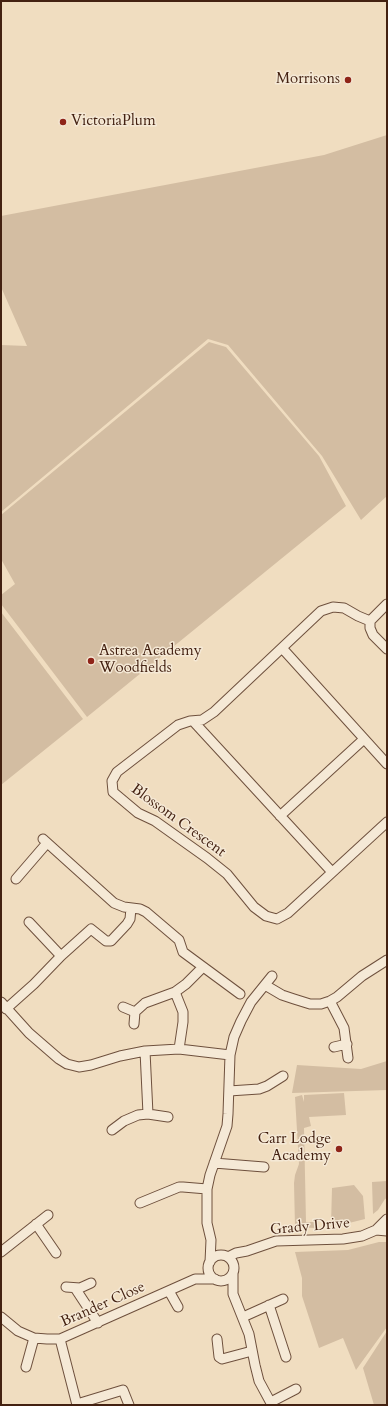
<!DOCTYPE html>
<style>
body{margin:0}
#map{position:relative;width:388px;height:1406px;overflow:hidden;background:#f0ddc0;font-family:Cardo,serif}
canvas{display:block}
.frame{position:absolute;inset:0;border:2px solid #432111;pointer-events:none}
</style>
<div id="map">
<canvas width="388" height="1406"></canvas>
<div class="frame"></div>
</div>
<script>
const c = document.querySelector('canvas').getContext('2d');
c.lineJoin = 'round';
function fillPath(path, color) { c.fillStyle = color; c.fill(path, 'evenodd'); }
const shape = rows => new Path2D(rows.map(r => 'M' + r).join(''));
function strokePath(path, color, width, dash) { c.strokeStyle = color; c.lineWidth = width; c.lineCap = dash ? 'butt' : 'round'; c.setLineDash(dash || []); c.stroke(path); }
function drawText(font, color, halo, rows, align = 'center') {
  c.font = font + ' Cardo,serif'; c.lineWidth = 3; c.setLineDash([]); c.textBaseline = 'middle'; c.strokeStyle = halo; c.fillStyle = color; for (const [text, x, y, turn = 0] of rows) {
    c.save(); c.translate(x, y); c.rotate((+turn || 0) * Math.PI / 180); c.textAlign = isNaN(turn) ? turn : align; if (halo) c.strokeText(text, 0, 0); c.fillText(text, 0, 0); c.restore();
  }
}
fillPath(shape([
 [387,135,387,496,361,520,322,456,228,345,208,339,1,512,1,345,27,346,1,287,1,216,324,155],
 [209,342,226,347,319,456,346,506,87,717,1,604,1,595,15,584,1,559,1,515],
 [1,612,83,719,1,785],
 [387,1061,387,1090,292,1093,297,1065,361,1069],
 [344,1093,346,1115,309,1117,311,1126,304,1128,306,1222,316,1222,315,1228,295,1227,294,1183,295,1175,299,1164,295,1097,302,1095,304,1102,304,1095],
 [387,1181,387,1198,385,1199,378,1210,373,1214,372,1182],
 [354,1185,363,1196,365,1219,341,1225,331,1225,332,1188],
 [379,1242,387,1242,387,1327,356,1370,343,1338,319,1348,302,1296,302,1278,295,1252,348,1250],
 [387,1331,387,1405,374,1405,363,1368]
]), '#d3bda2');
const minor = shape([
 [387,604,370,621,370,628,373,635,387,649],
 [370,621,358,616,344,608,333,607,321,611,214,712,202,720,190,721,178,725,117,772,112,781,113,792,138,813,155,821,207,858,227,874,254,907,266,916,277,919,288,913,387,822],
 [282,648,387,764],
 [193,721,332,872],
 [280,816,364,739],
 [43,839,114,903,124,907,140,909,146,912,179,940,183,952,240,994],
 [16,879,47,843],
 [29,922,61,956],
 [265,985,282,995,294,999,310,1004,321,1004,330,1001,337,997,362,976,387,960],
 [175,992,183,1012,183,1022,179,1049],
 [330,1001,344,1028,348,1058],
 [1,1002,29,1033,59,1059,67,1064,79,1067,91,1065,120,1056,145,1051,179,1049,230,1055],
 [123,1007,135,1012,134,1024],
 [6,1009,34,984,61,956,91,929,106,941,111,941,127,924,130,919,131,908],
 [135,1012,145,1003,175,992,186,984,203,967],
 [334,1047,347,1044],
 [145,1051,148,1114],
 [229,1091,259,1089,267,1086,283,1076],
 [112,1130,124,1121,138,1115,148,1114,168,1117],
 [214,1163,264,1167],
 [140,1203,179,1187,183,1187,207,1189],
 [387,1219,376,1230,387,1231],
 [36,1224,56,1253],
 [1,1252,48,1215],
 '208 1268a13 13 0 1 1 26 0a13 13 0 1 1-26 0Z',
 [228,1257,236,1253,247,1251,276,1241,343,1239,362,1236,376,1230],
 [210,1262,211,1240,207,1223,207,1189,210,1175,227,1126,228,1114,230,1055,234,1037,241,1021,251,1002,272,976],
 [233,1273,233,1294,249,1334,255,1365,259,1381,272,1405],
 [66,1287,80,1288,91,1283],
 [75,1288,98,1323],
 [169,1291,178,1307],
 [269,1305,286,1357],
 [1,1317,18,1331,34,1338,47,1339,60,1339,195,1279,215,1279],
 [243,1317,283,1299],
 [60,1339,77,1405],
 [217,1339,219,1357,222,1359,252,1351],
 [26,1367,34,1338],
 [271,1402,296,1389],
 [77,1404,123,1390,129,1405]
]);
strokePath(minor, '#6e503d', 11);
strokePath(minor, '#f5e9d6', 9);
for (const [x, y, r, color] of [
 [348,80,4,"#8f2418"],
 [63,122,4,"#8f2418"],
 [91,661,4,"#8f2418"],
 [339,1149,4,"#8f2418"]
]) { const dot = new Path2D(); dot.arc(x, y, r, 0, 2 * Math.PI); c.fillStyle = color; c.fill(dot); strokePath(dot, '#f5e9d6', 1.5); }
drawText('15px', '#432111', '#f5e9d6', [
 ["Morrisons",340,80],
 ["VictoriaPlum",71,122,"left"],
 ["Astrea Academy",99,652,"left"],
 ["Woodfields",99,669,"left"],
 ["Carr Lodge",331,1140],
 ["Academy",331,1157]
], 'right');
drawText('15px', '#432111', '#f5e9d6', [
 ["Blossom Crescent",178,821,36],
 ["Grady Drive",310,1227,-5],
 ["Brander Close",103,1305,-24]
]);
</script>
